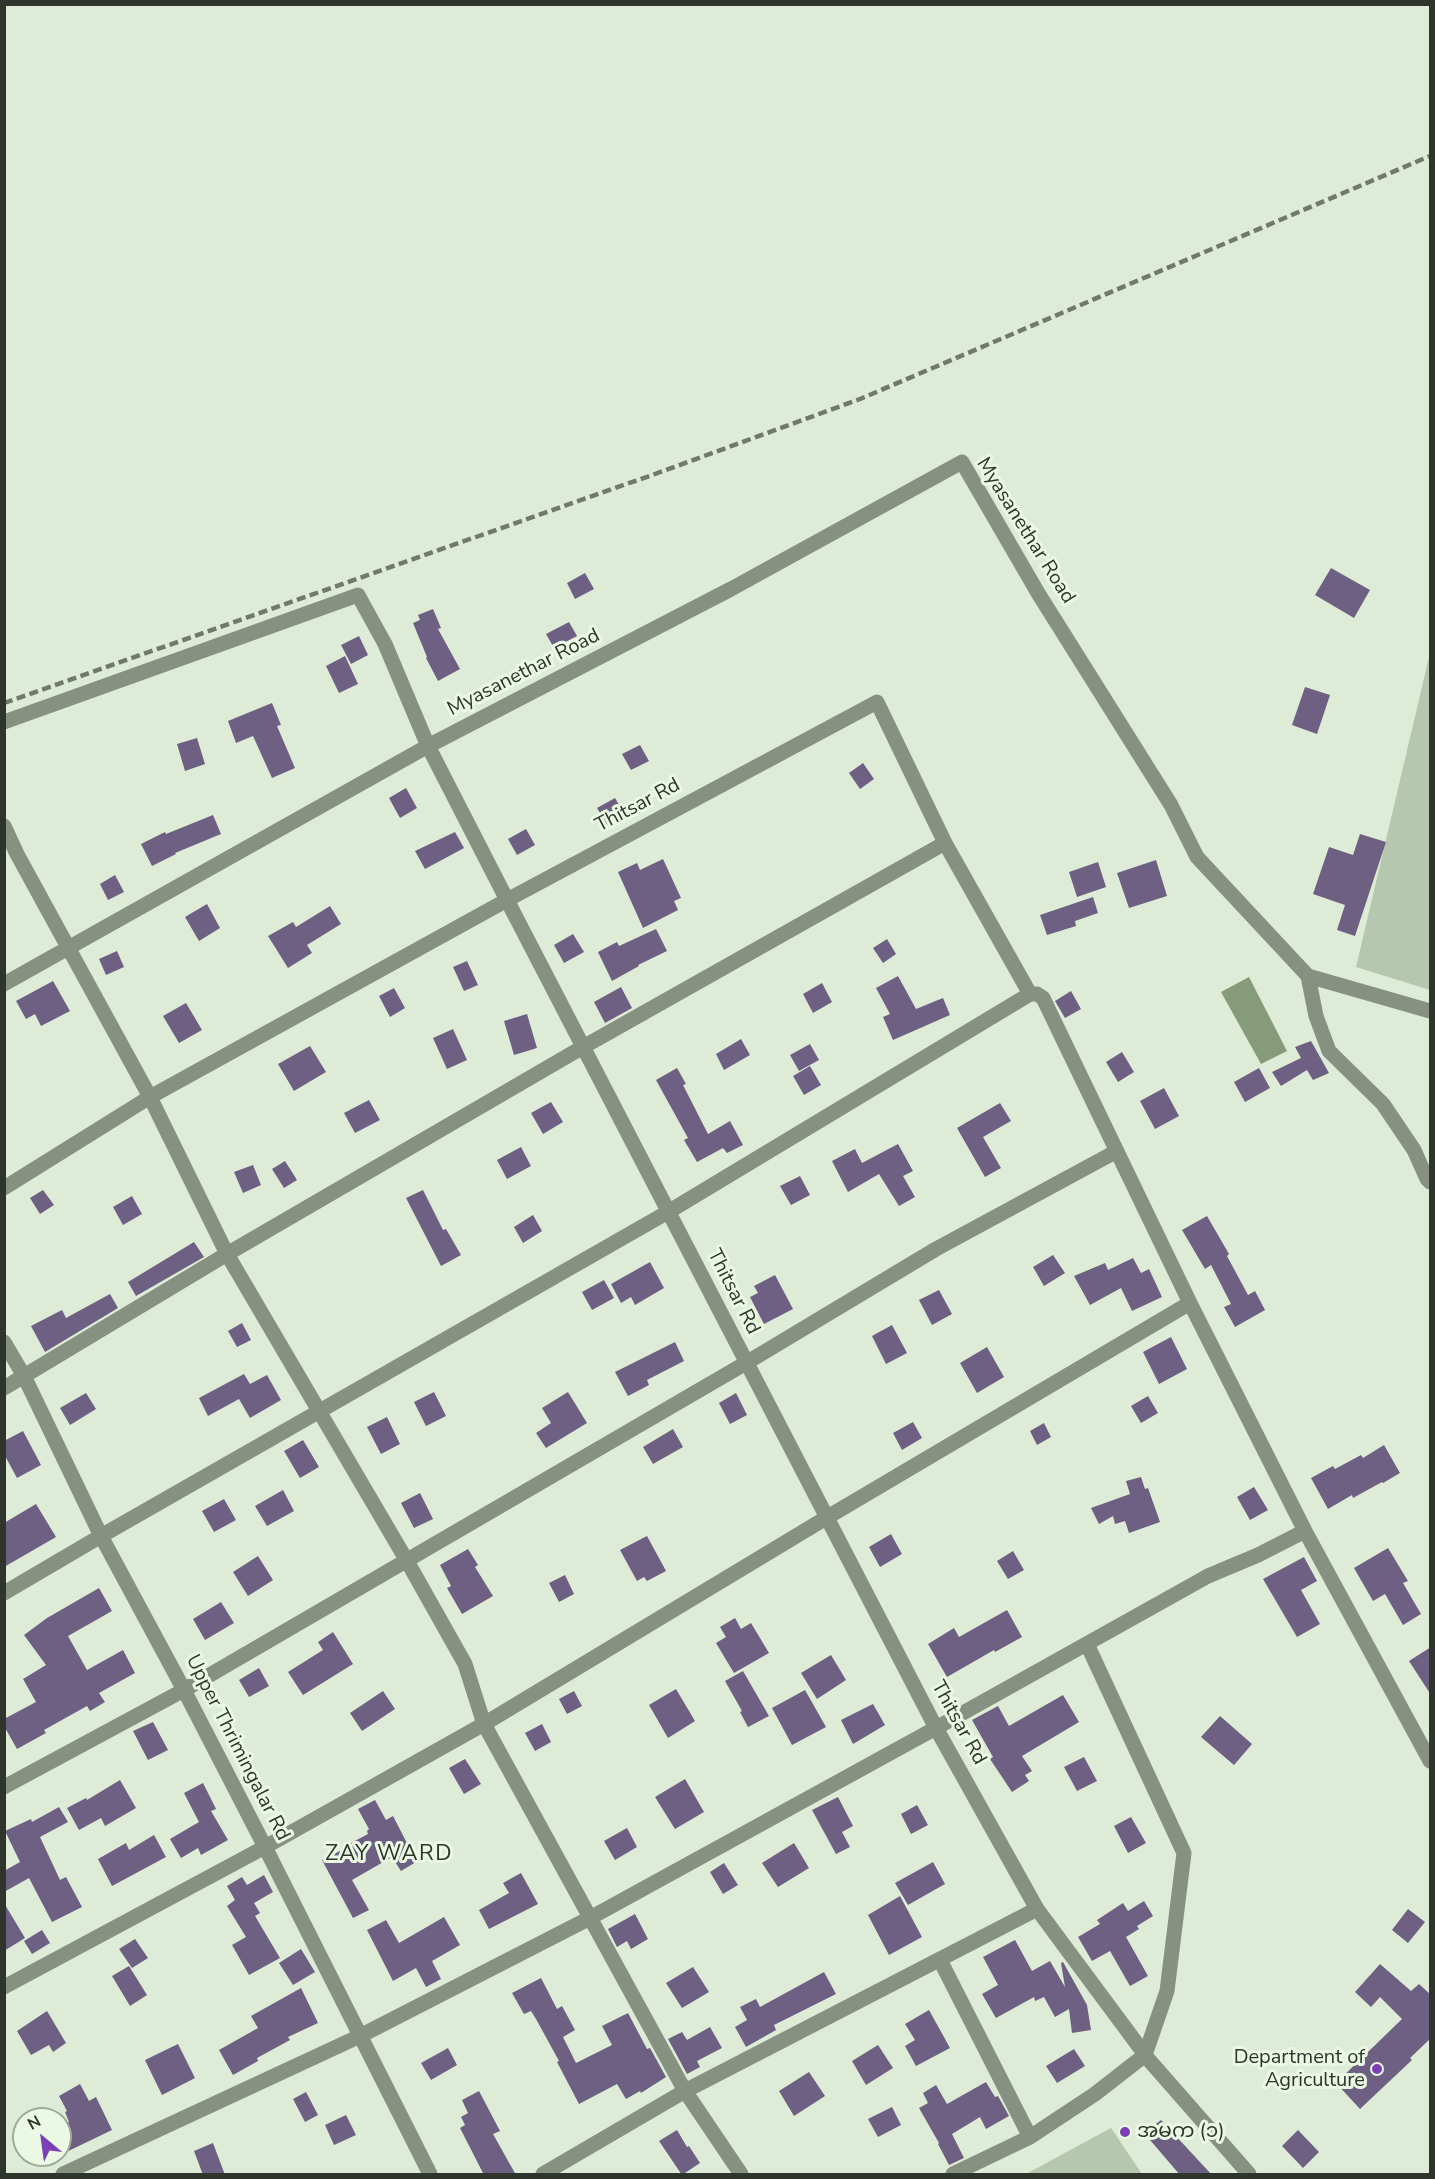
<!DOCTYPE html>
<meta charset="utf-8">
<style>
body{margin:0}
#map{position:relative;width:1435px;height:2179px;overflow:hidden;background:#deebd6;font-family:"Nunito Sans",sans-serif}
canvas{display:block}
.frame{position:absolute;inset:0;border:6px solid #2f342c;pointer-events:none}
.north{position:absolute;left:12px;top:2107px;width:60px;height:60px;box-sizing:border-box;background:#ebf9e4;border:2px solid #a0aa9a;border-radius:50%;rotate:331deg;font-size:16px;font-weight:700;line-height:24px;text-align:center;color:#2f342c}
.north::after{content:'';display:block;margin:auto;width:21px;height:27px;background:#7b40b6;clip-path:polygon(50% 0,100% 100%,50% 72%,0 100%)}
</style>
<div id="map">
<canvas width="1435" height="2179"></canvas>
<div class="frame"></div>
<div class="north">N</div>
</div>
<script>
const c = document.querySelector('canvas').getContext('2d');
c.lineJoin = 'round';
function fillPath(path, color) { c.fillStyle = color; c.fill(path, 'evenodd'); }
const shape = rows => new Path2D(rows.map(r => 'M' + r).join(''));
function strokePath(path, color, width, dash) { c.strokeStyle = color; c.lineWidth = width; c.lineCap = dash ? 'butt' : 'round'; c.setLineDash(dash || []); c.stroke(path); }
function drawText(font, color, halo, rows, align = 'center') {
  c.font = font + ' "Nunito Sans","Noto Sans Myanmar",sans-serif'; c.lineWidth = 6; c.setLineDash([]); c.textBaseline = 'middle'; c.strokeStyle = halo; c.fillStyle = color; for (const [text, x, y, turn = 0] of rows) {
    c.save(); c.translate(x, y); c.rotate((+turn || 0) * Math.PI / 180); c.textAlign = isNaN(turn) ? turn : align; if (halo) c.strokeText(text, 0, 0); c.fillText(text, 0, 0); c.restore();
  }
}
fillPath(shape([
 [1430,653,1430,990,1356,967],
 [1111,2128,1142,2174,1026,2174]
]), '#b5c7ac');
fillPath(shape([
 [1249,977,1287,1051,1261,1064,1221,992]
]), '#859b79');
fillPath(shape([
 [1331,568,1370,590,1354,618,1315,595],
 [585,573,594,589,575,599,567,583],
 [433,609,441,628,438,629,460,669,438,681,426,658,427,657,413,623,420,620,418,615],
 [569,622,577,636,554,648,546,634],
 [359,636,368,655,351,664,341,645],
 [345,656,358,684,339,693,326,666],
 [1305,687,1330,695,1317,734,1292,725],
 [272,703,281,725,277,726,295,768,272,778,253,736,236,743,228,721],
 [197,738,205,764,185,771,177,744],
 [640,745,649,761,631,770,622,754],
 [863,763,874,779,860,789,849,773],
 [406,788,417,808,400,818,389,798],
 [615,798,625,815,607,825,597,808],
 [213,815,221,834,175,853,176,854,152,866,141,844,165,832,166,834],
 [526,829,535,845,517,855,508,839],
 [455,832,464,848,425,869,415,851],
 [1360,834,1386,842,1355,936,1337,930,1345,905,1313,894,1329,847,1353,855],
 [663,859,681,898,674,901,678,910,643,928,618,872,637,863,640,870],
 [1156,860,1167,896,1129,908,1117,873],
 [1098,862,1106,887,1077,897,1069,872],
 [115,875,124,892,108,900,100,884],
 [1093,897,1098,913,1075,921,1076,926,1047,935,1040,915],
 [207,904,220,928,199,941,185,917],
 [330,906,341,924,307,945,312,953,288,968,268,936,293,922,296,927],
 [656,929,667,951,638,965,639,966,612,981,598,952,617,942,619,946],
 [573,934,584,952,564,963,554,945],
 [887,939,896,954,883,963,873,948],
 [117,951,124,967,106,975,99,959],
 [467,961,478,985,464,991,453,967],
 [898,976,916,1009,943,998,950,1015,893,1040,883,1017,890,1014,876,988],
 [53,981,70,1011,41,1026,35,1014,26,1019,16,1001],
 [822,983,832,1002,813,1013,803,994],
 [621,987,632,1008,605,1023,594,1002],
 [394,988,405,1008,390,1017,379,996],
 [1071,991,1081,1009,1065,1018,1055,1001],
 [186,1003,202,1030,179,1043,163,1016],
 [527,1014,537,1048,514,1055,504,1021],
 [453,1029,467,1060,447,1069,433,1038],
 [741,1039,750,1055,724,1070,716,1054],
 [1311,1041,1329,1073,1313,1080,1307,1070,1281,1086,1272,1072,1301,1058,1295,1047],
 [810,1044,819,1060,799,1071,790,1055],
 [310,1046,326,1072,294,1091,278,1064],
 [1122,1052,1134,1072,1118,1082,1106,1062],
 [810,1066,821,1085,804,1095,793,1076],
 [677,1068,686,1084,683,1085,708,1134,730,1121,743,1145,727,1153,723,1148,697,1162,684,1140,688,1138,656,1080],
 [1259,1068,1270,1088,1245,1102,1234,1082],
 [1164,1088,1179,1116,1155,1129,1140,1101],
 [369,1100,380,1120,355,1133,344,1113],
 [551,1102,563,1122,543,1134,531,1113],
 [1000,1103,1011,1121,983,1137,1001,1168,985,1177,957,1128],
 [898,1144,913,1171,903,1176,915,1197,899,1206,879,1174,848,1192,832,1161,855,1149,862,1163],
 [521,1147,531,1166,507,1179,497,1160],
 [285,1161,297,1180,284,1188,272,1169],
 [253,1165,261,1185,243,1193,234,1172],
 [800,1176,810,1195,791,1205,780,1186],
 [43,1190,54,1205,40,1214,30,1198],
 [423,1190,443,1230,446,1229,461,1255,441,1266,406,1198],
 [132,1196,142,1214,123,1225,113,1207],
 [533,1215,542,1231,523,1243,514,1227],
 [1207,1216,1229,1254,1227,1256,1248,1295,1255,1291,1265,1310,1235,1327,1224,1307,1231,1304,1211,1265,1205,1269,1182,1230],
 [194,1242,204,1257,136,1296,128,1282],
 [1053,1255,1065,1273,1044,1286,1033,1267],
 [1133,1258,1141,1273,1149,1269,1162,1297,1132,1311,1121,1288,1090,1305,1074,1276,1105,1263,1108,1270],
 [650,1262,664,1288,635,1305,631,1297,621,1303,611,1284],
 [775,1275,793,1309,764,1324,750,1297,758,1293,754,1286],
 [604,1280,614,1298,592,1310,582,1292],
 [939,1290,952,1314,932,1325,919,1300],
 [110,1294,118,1308,45,1352,31,1326,62,1310,66,1318],
 [242,1323,251,1340,237,1347,228,1331],
 [892,1325,907,1353,886,1364,872,1336],
 [1171,1337,1187,1369,1159,1384,1143,1352],
 [675,1342,684,1361,647,1380,649,1385,628,1396,615,1372],
 [987,1347,1004,1377,977,1393,960,1363],
 [244,1374,250,1384,267,1375,281,1400,250,1418,239,1399,208,1416,199,1398],
 [434,1392,446,1416,426,1426,414,1402],
 [568,1392,587,1423,546,1448,536,1433,551,1423,542,1408],
 [86,1393,96,1409,70,1425,60,1408],
 [736,1393,747,1415,730,1424,719,1403],
 [1148,1396,1158,1413,1141,1423,1131,1406],
 [387,1417,400,1444,381,1454,367,1427],
 [913,1422,922,1438,902,1450,893,1433],
 [1044,1423,1051,1437,1037,1445,1030,1431],
 [673,1429,683,1447,653,1464,643,1447],
 [23,1431,41,1465,17,1478,4,1454,4,1441],
 [303,1440,319,1467,300,1478,284,1451],
 [1384,1445,1400,1473,1383,1483,1382,1482,1353,1498,1352,1495,1328,1509,1311,1478,1333,1466,1335,1469,1361,1455,1363,1458],
 [1141,1477,1145,1489,1148,1488,1160,1522,1129,1533,1125,1521,1115,1524,1113,1516,1099,1524,1091,1508,1130,1494,1126,1481],
 [1254,1487,1268,1510,1250,1520,1237,1497],
 [283,1490,294,1511,267,1526,255,1506],
 [420,1493,433,1519,414,1528,401,1503],
 [224,1499,236,1520,214,1532,202,1511],
 [36,1504,56,1537,4,1567,4,1523],
 [891,1534,902,1554,880,1567,869,1547],
 [647,1536,666,1571,647,1581,644,1577,637,1581,620,1550],
 [1388,1548,1408,1581,1403,1583,1421,1614,1403,1625,1385,1594,1373,1601,1354,1568],
 [468,1549,478,1565,475,1567,493,1596,462,1614,447,1588,451,1586,440,1565],
 [1013,1551,1024,1570,1008,1579,997,1561],
 [258,1556,273,1580,248,1596,233,1572],
 [1304,1557,1317,1581,1301,1590,1320,1624,1297,1637,1263,1579],
 [565,1575,574,1594,559,1602,549,1583],
 [99,1588,112,1611,68,1636,87,1670,123,1650,135,1673,99,1693,105,1702,90,1711,87,1706,44,1730,46,1733,17,1749,4,1726,4,1719,36,1702,23,1679,46,1665,24,1635,47,1618],
 [221,1602,234,1623,205,1640,193,1619],
 [1007,1610,1022,1637,995,1652,994,1650,947,1677,928,1644,954,1628,959,1637],
 [735,1618,741,1629,751,1623,769,1653,734,1673,716,1643,726,1637,720,1627],
 [333,1632,353,1664,303,1695,288,1672,323,1650,318,1642],
 [1431,1647,1431,1695,1409,1661],
 [831,1655,846,1680,817,1699,801,1673],
 [259,1668,269,1686,249,1697,239,1680],
 [743,1671,769,1716,748,1727,740,1712,742,1711,725,1681],
 [676,1689,695,1721,668,1738,649,1705],
 [805,1690,826,1727,792,1745,772,1708],
 [383,1691,395,1709,362,1731,350,1713],
 [574,1691,582,1706,567,1714,559,1699],
 [1063,1695,1079,1722,1022,1756,1032,1771,1025,1775,1029,1781,1012,1792,990,1759,993,1757,972,1720,998,1706,1009,1726],
 [873,1704,885,1725,853,1744,841,1720],
 [1220,1716,1252,1744,1234,1765,1201,1737],
 [153,1722,168,1750,148,1760,133,1731],
 [542,1724,551,1742,535,1751,525,1733],
 [1084,1757,1097,1781,1077,1791,1064,1767],
 [465,1759,481,1784,464,1794,449,1768],
 [685,1779,704,1812,675,1829,655,1797],
 [120,1780,136,1808,105,1826,101,1818,79,1830,67,1808,86,1798,87,1800],
 [203,1783,216,1809,211,1811,228,1840,201,1855,198,1848,181,1858,170,1839,199,1822,184,1793],
 [838,1797,853,1826,842,1832,850,1847,836,1854,812,1810],
 [375,1800,386,1820,393,1816,409,1847,407,1848,416,1862,401,1871,392,1857,352,1880,369,1910,353,1918,322,1860,352,1845,351,1843,368,1834,367,1831,369,1829,358,1809],
 [917,1805,928,1825,911,1834,901,1814],
 [59,1807,68,1822,40,1837,60,1880,66,1877,82,1907,52,1922,29,1878,4,1892,4,1871,20,1862,5,1831,31,1819,32,1822],
 [1131,1817,1146,1843,1128,1853,1114,1826],
 [627,1828,637,1847,615,1860,604,1841],
 [154,1835,166,1857,112,1886,98,1859,126,1843,129,1850],
 [794,1843,809,1868,778,1887,762,1863],
 [933,1862,945,1884,908,1905,895,1883],
 [724,1863,738,1885,723,1894,710,1872],
 [521,1873,538,1904,489,1929,479,1910,509,1893,503,1883],
 [264,1875,273,1892,254,1903,260,1913,255,1916,280,1958,249,1975,232,1945,246,1937,227,1906,235,1900,227,1886,242,1877,247,1885],
 [900,1896,922,1937,889,1955,868,1915],
 [1144,1901,1153,1916,1137,1926,1139,1929,1126,1937,1148,1976,1130,1986,1110,1951,1092,1961,1078,1937,1100,1924,1097,1920,1123,1903,1128,1911],
 [4,1903,25,1938,4,1951],
 [1408,1909,1425,1922,1408,1943,1392,1930],
 [635,1914,648,1939,631,1949,627,1941,617,1947,608,1929],
 [444,1917,460,1945,432,1961,441,1979,426,1987,416,1968,393,1981,367,1930,386,1920,399,1943],
 [42,1930,50,1943,32,1954,24,1941],
 [135,1939,148,1958,132,1968,119,1949],
 [1015,1940,1032,1971,1050,1961,1065,1987,1061,1963,1063,1962,1087,2005,1091,2030,1072,2033,1069,2009,1055,2017,1044,1997,1035,2001,1034,1997,996,2018,982,1994,998,1985,983,1957],
 [301,1949,315,1972,293,1985,279,1963],
 [1380,1964,1411,1991,1419,1984,1431,1995,1431,2038,1410,2058,1412,2060,1360,2109,1336,2083,1402,2019,1380,1997,1371,2007,1355,1992],
 [129,1966,147,1995,130,2006,112,1976],
 [693,1967,709,1992,682,2008,666,1983],
 [824,1972,836,1994,774,2025,776,2030,746,2047,735,2027,747,2020,740,2007,756,1999,760,2007],
 [541,1978,557,2009,562,2006,575,2030,563,2037,576,2063,612,2045,602,2026,628,2013,647,2049,650,2048,666,2077,641,2093,640,2091,626,2099,617,2084,579,2104,557,2062,559,2061,536,2019,531,2011,524,2014,512,1993],
 [301,1988,318,2023,288,2037,290,2040,257,2058,258,2061,233,2075,219,2050,258,2028,251,2016],
 [929,2010,950,2048,916,2066,905,2046,915,2040,905,2024],
 [47,2011,66,2043,53,2052,49,2045,31,2055,17,2031],
 [710,2027,722,2048,697,2061,700,2067,687,2074,668,2039,682,2032,687,2040],
 [178,2044,195,2078,162,2095,145,2060],
 [878,2045,893,2068,866,2085,852,2061],
 [448,2048,457,2065,431,2080,421,2063],
 [1074,2049,1085,2066,1057,2083,1046,2066],
 [809,2072,825,2096,794,2116,779,2091],
 [986,2082,995,2097,998,2096,1009,2116,986,2129,980,2117,952,2134,964,2158,949,2165,938,2144,939,2143,919,2108,928,2103,923,2093,936,2085,947,2104],
 [80,2084,89,2101,96,2097,112,2130,60,2155,60,2126,69,2122,65,2112,67,2111,59,2096],
 [479,2091,500,2131,493,2134,516,2175,484,2175,460,2128,465,2125,461,2117,468,2113,462,2100],
 [306,2092,318,2115,305,2122,293,2099],
 [892,2107,901,2125,878,2137,868,2119],
 [346,2115,356,2135,334,2145,325,2125],
 [1161,2120,1212,2175,1180,2175,1144,2133],
 [677,2130,687,2147,689,2146,700,2163,682,2175,659,2141],
 [1298,2130,1319,2152,1303,2168,1282,2146],
 [213,2143,225,2175,203,2175,194,2151]
]), '#6e6082');
strokePath(shape([
 [4,722,358,595,385,644,428,746,507,900,150,1097,4,1188],
 [4,826,17,854,150,1097,227,1254,407,1561,465,1664,484,1724,685,2091,741,2174],
 [945,843,877,702,507,900,936,1728,1037,1909,1149,2060,1249,2174],
 [1308,976,1316,1016,1329,1051,1383,1104,1414,1150,1427,1179,1430,1182],
 [4,984,428,746,731,589,962,462,1038,593,1171,805,1197,857,1308,976,1430,1011],
 [4,1342,24,1376,101,1536,184,1690,265,1847,430,2174],
 [4,1388,227,1254,583,1047,945,843,1030,994],
 [4,1593,101,1536,668,1212,1030,994,1037,994,1043,998,1190,1303,1305,1531,1430,1761],
 [4,1787,184,1690,746,1363,936,1249,1117,1151],
 [940,1960,1030,2137],
 [4,1987,265,1847,484,1724,826,1518,1190,1303],
 [63,2174,360,2036,590,1918,936,1728,1208,1576,1258,1555,1305,1531],
 [543,2174,685,2091,1037,1909],
 [953,2174,1030,2137,1095,2094,1145,2055,1167,1991,1184,1853,1087,1644]
]), '#879182', 15);
strokePath(shape([
 [4,703,655,474,860,399,1430,156]
]), '#71796c', 4.5, [9, 4.5]);
for (const [x, y, r, color] of [
 [1377,2069,6,"#7b40b6"],
 [1125,2132,6,"#7b40b6"]
]) { const dot = new Path2D(); dot.arc(x, y, r, 0, 2 * Math.PI); c.fillStyle = color; c.fill(dot); strokePath(dot, '#ebf9e4', 2); }
drawText('20px', '#2f342c', '#ebf9e4', [
 ["Myasanethar Road",1025,531,58],
 ["Myasanethar Road",524,673,-27],
 ["Thitsar Rd",638,806,-28],
 ["Thitsar Rd",733,1292,63],
 ["Thitsar Rd",958,1723,61],
 ["Upper Thrimingalar Rd",237,1748,63]
]);
drawText('20px', '#2f342c', '#ebf9e4', [
 ["Department of",1365,2058],
 ["Agriculture",1365,2081],
 ["အမက (၁)",1137,2132,"left"]
], 'right');
c.letterSpacing = '1.5px';
drawText('22px', '#2f342c', '#ebf9e4', [
 ["ZAY WARD",389,1855]
]);
c.letterSpacing = '0px';
</script>
